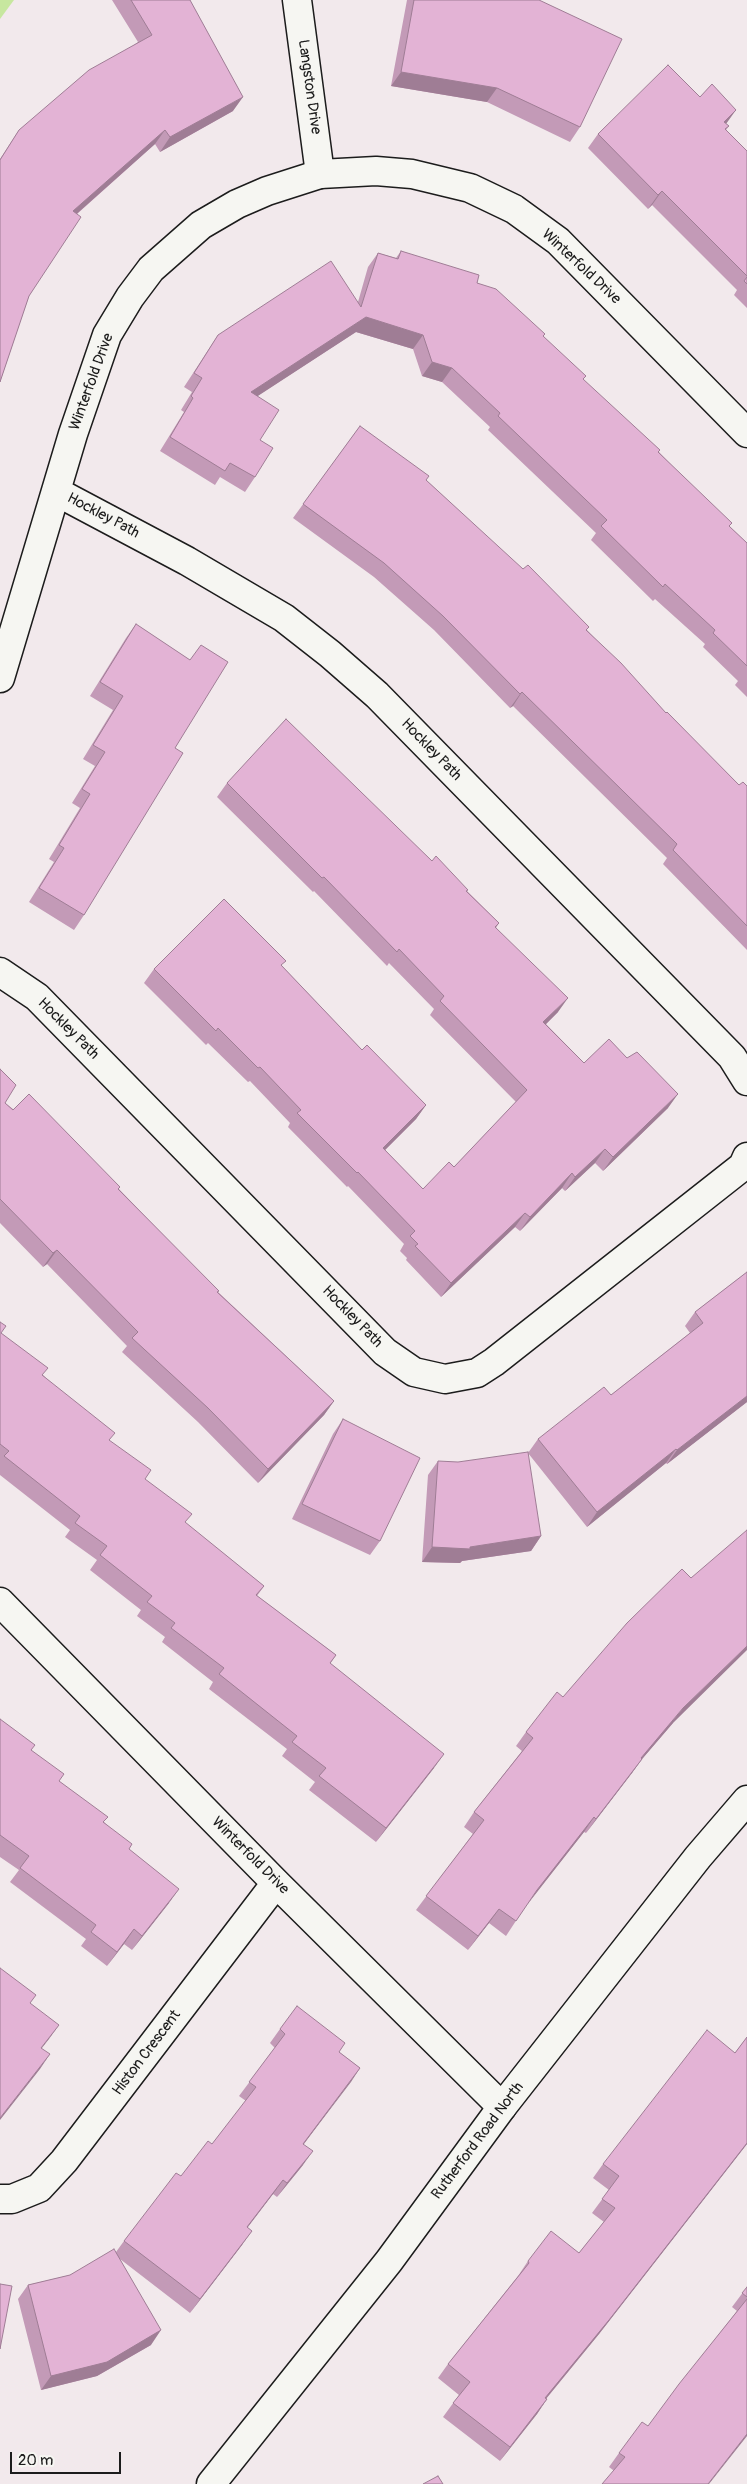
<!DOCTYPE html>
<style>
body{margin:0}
#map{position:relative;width:747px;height:2484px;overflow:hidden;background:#f2e9ec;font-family:Pangolin,sans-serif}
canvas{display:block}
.scale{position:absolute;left:10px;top:2452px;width:111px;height:22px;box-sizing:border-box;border:2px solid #1c1c1c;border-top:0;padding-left:6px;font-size:15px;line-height:18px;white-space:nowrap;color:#1c1c1c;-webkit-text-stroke:4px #f6f6f2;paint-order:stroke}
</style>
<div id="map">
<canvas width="747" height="2484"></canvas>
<div class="scale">20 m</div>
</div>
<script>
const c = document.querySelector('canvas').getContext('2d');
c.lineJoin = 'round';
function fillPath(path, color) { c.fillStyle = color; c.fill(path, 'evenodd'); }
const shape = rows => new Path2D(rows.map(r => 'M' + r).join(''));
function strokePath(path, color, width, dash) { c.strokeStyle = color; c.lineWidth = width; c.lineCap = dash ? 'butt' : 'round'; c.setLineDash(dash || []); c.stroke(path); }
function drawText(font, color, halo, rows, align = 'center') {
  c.font = font + ' Pangolin,sans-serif'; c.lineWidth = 4; c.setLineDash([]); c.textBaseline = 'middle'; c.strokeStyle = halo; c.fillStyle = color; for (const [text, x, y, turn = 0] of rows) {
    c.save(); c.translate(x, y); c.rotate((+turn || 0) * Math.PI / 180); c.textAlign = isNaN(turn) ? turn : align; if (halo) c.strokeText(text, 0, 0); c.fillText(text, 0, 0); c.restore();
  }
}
fillPath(shape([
 [0,0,14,0,0,19]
]), '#c7e79f');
const minor = shape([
 [57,492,187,561,284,618,330,654,377,695,732,1057,747,1081],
 [0,678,73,434,107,335,130,297,151,269,201,225,237,204,267,191,320,174],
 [0,972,37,997,385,1352,414,1372,445,1379,477,1373,494,1362,743,1166,747,1157],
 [0,1602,276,1883,502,2107],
 [0,2199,12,2199,39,2188,64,2161,276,1883]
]);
const tertiary = shape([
 [297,0,320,174,376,171,412,174,470,188,514,209,558,241,747,433],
 [211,2484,389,2261,502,2107,629,1945,698,1857,747,1800]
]);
strokePath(minor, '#1c1c1c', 31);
strokePath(tertiary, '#1c1c1c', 31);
strokePath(minor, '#f6f6f2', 28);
strokePath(tertiary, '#f6f6f2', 28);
fillPath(shape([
 [112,0,190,0,233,111,160,152,155,144,77,214,29,296,0,382,0,159,19,130,138,42],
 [407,0,539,0,580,127,570,142,487,102,391,86],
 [726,124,729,126,726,130,747,151,747,308,734,295,737,290,652,205,648,209,588,148,598,134],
 [401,251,477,283,544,337,583,380,659,452,729,526,747,543,747,697,735,685,738,681,703,647,705,644,655,599,653,601,591,540,596,533,488,430,490,427,442,382,422,376,413,349,356,332,257,396,260,440,255,477,245,492,220,477,215,485,160,451,184,412,181,410,192,392,184,387,218,335,358,302,368,267,378,253,396,258],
 [360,426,426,480,587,630,666,713,739,785,747,786,747,950,663,864,667,858,513,706,510,708,434,630,374,577,293,518],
 [136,624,175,748,84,915,74,930,29,902,54,862,49,859,80,808,72,803,95,766,83,759,113,710,90,696,126,638],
 [227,783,432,861,467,891,499,923,496,928,558,1012,546,1024,584,1063,668,1108,603,1171,595,1163,565,1191,562,1188,520,1231,515,1227,441,1297,406,1260,407,1258,400,1251,404,1244,348,1186,347,1187,288,1127,290,1123,250,1081,248,1082,208,1043,206,1045,144,983,154,969,282,966,362,1050,426,1105,416,1119,385,1150,423,1189,454,1167,516,1102,430,1015,434,1009,389,963,387,966,314,891,313,892,217,797],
 [0,1069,5,1103,119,1189,218,1292,334,1401,324,1415,258,1483,198,1422,122,1352,127,1346,47,1264,43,1267,0,1223],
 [747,1272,747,1402,667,1464,666,1463,587,1527,528,1453,538,1439,611,1395,690,1333,685,1326,695,1312],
 [0,1322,1,1333,43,1375,109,1440,185,1523,264,1586,257,1596,336,1655,330,1664,434,1768,376,1842,309,1790,315,1782,282,1756,287,1749,209,1689,213,1682,162,1642,165,1637,137,1616,141,1610,90,1570,97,1560,65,1537,70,1530,0,1475],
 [343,1419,380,1541,370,1555,292,1519,333,1434],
 [438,1461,541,1536,531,1551,462,1561,460,1563,422,1562,428,1475],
 [563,1697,673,1723,642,1759,632,1773,586,1833,584,1832,527,1904,506,1936,489,1923,468,1950,416,1910,473,1834,464,1827,474,1812,522,1751,516,1746,526,1732],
 [0,1719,31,1750,59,1781,104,1822,129,1849,169,1903,132,1950,124,1944,107,1966,81,1946,86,1939,10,1882,19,1870,0,1857],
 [280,2029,339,2052,360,2068,304,2144,303,2165,277,2197,273,2194,248,2227,242,2245,190,2313,120,2259,151,2345,97,2376,41,2390,18,2299,28,2285,70,2275,116,2252,124,2241,181,2176,212,2144,246,2101,239,2096,275,2048,270,2043],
 [747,2037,747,2144,599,2334,546,2399,547,2399,537,2414,500,2461,443,2417,459,2395,438,2378,448,2364,518,2276,528,2261,579,2253,604,2222,592,2213,609,2190,593,2178,603,2164,735,2053],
 [747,2287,747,2436,613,2470,609,2467,619,2453,648,2426,737,2311,732,2307]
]), '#c39ab7');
fillPath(shape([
 [401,72,497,88,487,102,391,86],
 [243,97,233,111,160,152,170,137],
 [736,110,726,124,724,122],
 [165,130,155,144,63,226,73,211],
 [662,191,652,205,648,209,658,195],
 [366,317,423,335,413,349,356,332,241,407,251,392],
 [432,362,452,368,442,382,422,376],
 [522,692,513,706,510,708,520,694],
 [568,998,558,1012,534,1036,543,1022],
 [678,1094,668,1108,603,1171,613,1157],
 [426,1105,416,1119,373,1162,383,1148],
 [605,1149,595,1163,565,1191,575,1177],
 [572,1173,562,1188,520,1231,530,1217],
 [525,1213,515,1227,441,1297,451,1283],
 [57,1250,47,1264,43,1267,53,1253],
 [747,1396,747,1402,667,1464,677,1450],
 [334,1401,324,1415,258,1483,268,1469],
 [676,1449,666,1463,587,1527,597,1512],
 [541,1536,531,1551,462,1561,460,1563,422,1562,432,1547,470,1547],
 [747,1646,747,1650,673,1723,631,1772,641,1758,683,1708],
 [444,1754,434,1768,376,1842,386,1828],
 [642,1759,632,1773,586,1833,596,1819],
 [594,1817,584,1832,527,1905,537,1890],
 [179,1889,169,1903,132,1950,142,1936],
 [499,1909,489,1923,468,1950,478,1936],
 [134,1929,124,1944,107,1966,117,1952],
 [59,2025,49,2039,31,2062,41,2048],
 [50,2054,40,2069,0,2120,0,2118],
 [360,2068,351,2082,293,2158,303,2144],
 [747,2143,747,2144,599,2334,535,2412,545,2398],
 [313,2151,303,2165,277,2197,287,2183],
 [283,2180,273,2194,237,2241,247,2227],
 [252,2231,242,2245,190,2313,200,2299],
 [161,2330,151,2345,97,2376,41,2390,51,2376],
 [547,2399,537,2414,500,2461,510,2447],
 [747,2434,747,2436,709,2484,708,2484]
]), '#9f7d95');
const building = shape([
 [131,0,190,0,243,97,170,137,165,130,73,211,81,217,29,296,0,382,0,160,19,130,89,70,152,35,131,0],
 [414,0,539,0,622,39,580,127,497,88,401,72,414,0],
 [668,65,700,97,712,84,736,110,724,122,729,126,725,129,747,151,747,276,662,191,658,195,598,134,668,65],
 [401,251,479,275,477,283,496,289,545,334,543,336,586,376,583,379,660,450,658,452,732,523,729,526,747,543,747,666,713,633,715,630,665,584,663,587,601,526,607,520,498,416,500,413,452,368,432,362,423,335,366,317,251,392,279,410,260,440,273,448,255,477,230,463,225,471,170,437,193,398,191,396,202,378,194,373,218,335,331,261,361,307,378,253,398,259,401,251],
 [747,277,747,284,744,281,747,277],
 [360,426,429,476,426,480,523,569,528,565,589,627,586,630,621,663,666,713,667,712,739,785,743,782,747,786,747,926,673,850,677,844,522,692,520,694,443,616,384,563,303,504,360,426],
 [136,624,190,660,201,645,228,662,175,748,183,753,84,915,39,888,64,848,59,845,90,794,82,789,105,752,93,745,123,696,100,682,136,624],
 [286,719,432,861,436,856,468,890,466,891,499,923,495,927,568,998,543,1022,584,1063,609,1039,627,1058,637,1052,678,1094,613,1157,605,1149,575,1177,572,1173,530,1217,525,1213,451,1283,415,1246,418,1244,410,1236,415,1231,358,1172,357,1173,297,1113,301,1110,260,1067,258,1068,218,1028,216,1031,154,969,224,899,286,961,281,965,362,1050,367,1045,426,1105,383,1148,423,1189,449,1162,454,1167,527,1090,440,1001,444,996,399,949,397,952,324,877,322,878,227,783,286,719],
 [0,1069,16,1085,5,1103,13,1110,29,1094,120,1187,118,1189,219,1291,217,1292,334,1401,268,1469,208,1408,132,1338,138,1332,57,1250,53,1253,0,1199,0,1069],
 [747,1272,747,1396,677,1450,676,1449,597,1512,538,1439,604,1387,611,1395,703,1323,695,1312,747,1272],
 [0,1322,6,1326,1,1333,48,1368,42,1375,115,1433,109,1440,151,1470,145,1479,192,1514,185,1522,264,1586,256,1595,336,1655,330,1663,444,1754,386,1828,319,1776,326,1768,292,1742,297,1736,219,1674,224,1668,171,1628,175,1623,147,1602,152,1596,100,1555,107,1546,75,1523,80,1516,4,1456,9,1451,0,1444,0,1322],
 [343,1419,420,1458,380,1541,302,1504,343,1419],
 [528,1452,541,1536,470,1547,470,1549,432,1547,438,1461,458,1462,528,1452],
 [747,1530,747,1646,683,1708,641,1758,642,1759,596,1819,594,1817,537,1890,516,1921,499,1909,478,1936,426,1896,484,1820,474,1812,533,1738,526,1732,557,1692,563,1697,627,1623,682,1569,691,1578,747,1530],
 [0,1719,35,1745,31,1750,64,1774,59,1781,108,1817,103,1822,132,1844,129,1849,179,1889,142,1936,134,1929,117,1952,91,1932,96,1925,20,1868,29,1856,0,1835,0,1719],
 [0,1968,36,1995,30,2003,59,2025,41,2048,50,2054,0,2118,0,1968],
 [297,2006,345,2043,339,2052,360,2068,303,2144,313,2151,287,2183,283,2180,247,2227,252,2231,200,2299,124,2241,176,2173,181,2176,208,2141,212,2144,256,2087,249,2082,285,2034,280,2029,297,2006],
 [707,2030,735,2053,747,2037,747,2143,609,2320,545,2398,547,2399,510,2447,453,2403,470,2382,448,2364,529,2263,528,2261,551,2231,579,2253,615,2208,602,2199,619,2176,603,2164,707,2030],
 [114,2249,161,2330,107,2362,51,2376,28,2285,70,2275,114,2249],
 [0,2284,12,2286,0,2349,0,2284],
 [747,2287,747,2297,742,2293,747,2287],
 [747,2299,747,2434,708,2484,602,2484,625,2457,619,2453,642,2422,648,2426,679,2384,747,2299],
 [438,2476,443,2484,423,2484,438,2476]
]);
fillPath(building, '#e3b3d5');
strokePath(building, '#9f7d95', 1);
drawText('15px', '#1c1c1c', '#f6f6f2', [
 ["Langston Drive",309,87,82],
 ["Winterfold Drive",581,267,43],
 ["Winterfold Drive",92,382,-70],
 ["Hockley Path",103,516,28],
 ["Hockley Path",431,750,46],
 ["Hockley Path",68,1029,45],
 ["Hockley Path",352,1317,46],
 ["Winterfold Drive",250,1856,45],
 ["Histon Crescent",147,2053,-53],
 ["Rutherford Road North",478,2141,-53]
]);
</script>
